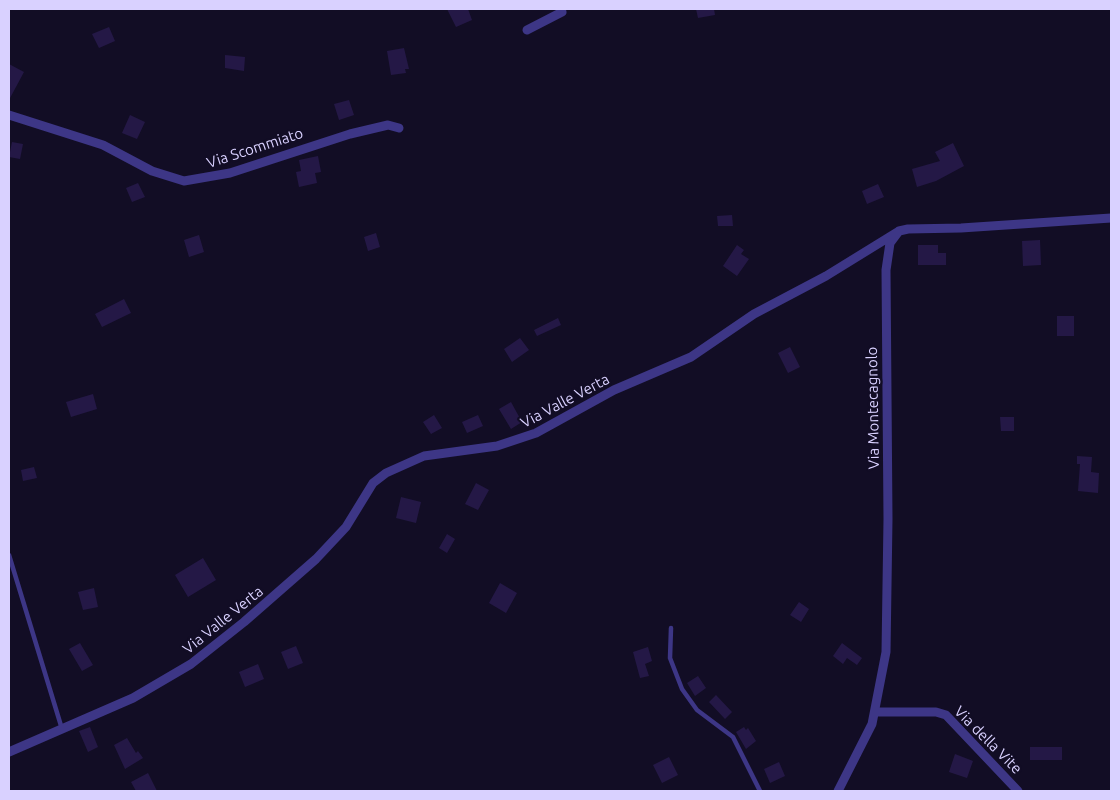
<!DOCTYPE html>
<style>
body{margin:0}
#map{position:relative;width:1120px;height:800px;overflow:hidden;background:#120d25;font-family:Ubuntu,sans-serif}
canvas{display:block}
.frame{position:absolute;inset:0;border:10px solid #d9d1ff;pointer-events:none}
</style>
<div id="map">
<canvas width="1120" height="800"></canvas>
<div class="frame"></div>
</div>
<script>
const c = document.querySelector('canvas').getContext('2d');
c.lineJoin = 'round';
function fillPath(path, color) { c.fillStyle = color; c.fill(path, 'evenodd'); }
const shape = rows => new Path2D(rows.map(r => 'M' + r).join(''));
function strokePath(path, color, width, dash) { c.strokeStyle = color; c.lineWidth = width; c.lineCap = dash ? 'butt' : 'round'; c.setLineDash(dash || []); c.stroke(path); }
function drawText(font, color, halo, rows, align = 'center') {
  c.font = font + ' Ubuntu,sans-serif'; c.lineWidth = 4.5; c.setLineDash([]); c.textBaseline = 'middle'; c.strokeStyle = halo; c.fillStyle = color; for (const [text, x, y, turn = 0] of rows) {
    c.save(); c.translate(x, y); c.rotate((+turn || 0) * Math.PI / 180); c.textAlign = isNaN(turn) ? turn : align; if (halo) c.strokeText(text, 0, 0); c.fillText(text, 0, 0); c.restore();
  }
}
fillPath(shape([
 [447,9,468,9,472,20,456,27],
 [696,9,714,9,715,15,698,18],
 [109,27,115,41,99,48,92,34],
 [404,48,409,69,405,69,406,73,391,75,387,51],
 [225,55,245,57,244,71,225,68],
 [9,64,24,72,9,100],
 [349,100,354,115,339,120,334,104],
 [130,115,145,122,137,139,122,133],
 [12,142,23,144,20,159,9,157],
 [953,143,964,166,936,181,917,187,912,169,940,161,935,152],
 [318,156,321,172,315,173,317,183,299,187,296,172,301,171,299,160],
 [138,183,145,197,132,202,126,188],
 [878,184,884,197,867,204,862,191],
 [732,215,733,226,718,226,717,216],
 [376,233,380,247,368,251,364,237],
 [199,235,204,252,189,257,184,240],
 [1040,240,1041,265,1023,266,1022,241],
 [737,245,744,250,741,254,749,259,737,276,723,266],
 [918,245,938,245,938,253,946,253,946,265,918,265],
 [124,299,131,313,102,327,95,314],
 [1057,316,1074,316,1074,336,1057,336],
 [558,318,561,325,537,336,534,330],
 [520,338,529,350,512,362,504,349],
 [790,347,800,367,788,373,778,353],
 [93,394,97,409,71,417,66,402],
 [511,402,522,422,511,429,499,409],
 [434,415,442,428,431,434,423,422],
 [478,415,483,426,467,433,462,422],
 [1000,417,1014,417,1014,431,1001,431],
 [1077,456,1092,457,1091,472,1099,473,1098,493,1078,491,1080,464,1077,464],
 [34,467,37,478,23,481,21,470],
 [476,483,489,490,478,510,465,504],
 [401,497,421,502,416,523,396,518],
 [447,534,455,539,447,553,439,548],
 [203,558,216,580,188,597,175,575],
 [500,583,517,593,506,613,489,603],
 [94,588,98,607,83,610,78,592],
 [799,602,809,609,801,622,790,615],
 [80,643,93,665,82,671,69,649],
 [842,643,862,658,857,665,847,658,843,664,833,656],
 [296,646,303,663,288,669,281,652],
 [648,647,652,661,645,664,649,676,640,678,633,652],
 [258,664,264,679,245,687,239,672],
 [698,676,706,688,695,696,687,683],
 [716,695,732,712,725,719,709,702],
 [90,727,98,747,88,752,79,731],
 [744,727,746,730,748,728,756,741,746,749,736,732],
 [127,738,136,753,138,751,143,758,125,769,114,745],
 [1030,747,1062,747,1062,760,1030,760],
 [955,754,973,761,967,778,949,772],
 [669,757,678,775,662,783,653,765],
 [779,762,785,776,770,783,764,769],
 [148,773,157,791,136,791,131,782]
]), '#241846');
strokePath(shape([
 [9,555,62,729],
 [671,628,670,658,682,689,697,710,733,737,760,791]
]), '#3d3686', 4.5);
strokePath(shape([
 [527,30,562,12,561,9],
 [9,115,103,145,152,171,184,181,230,173,350,134,388,125,399,128],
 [875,712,936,712,946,715,1018,791],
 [9,752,133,698,191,664,244,622,316,559,346,527,373,483,386,473,424,456,497,446,536,433,614,390,691,357,754,314,826,276,899,231],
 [838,791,872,724,886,652,888,519,886,270,890,243,899,231,908,229,961,228,1111,218]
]), '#3d3686', 9);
drawText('15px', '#d9d1ff', '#120d25', [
 ["Via Scommiato",255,148,-18],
 ["Via Valle Verta",565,401,-28],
 ["Via Montecagnolo",873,408,-91],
 ["Via Valle Verta",223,620,-39],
 ["Via della Vite",988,740,45]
]);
</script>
